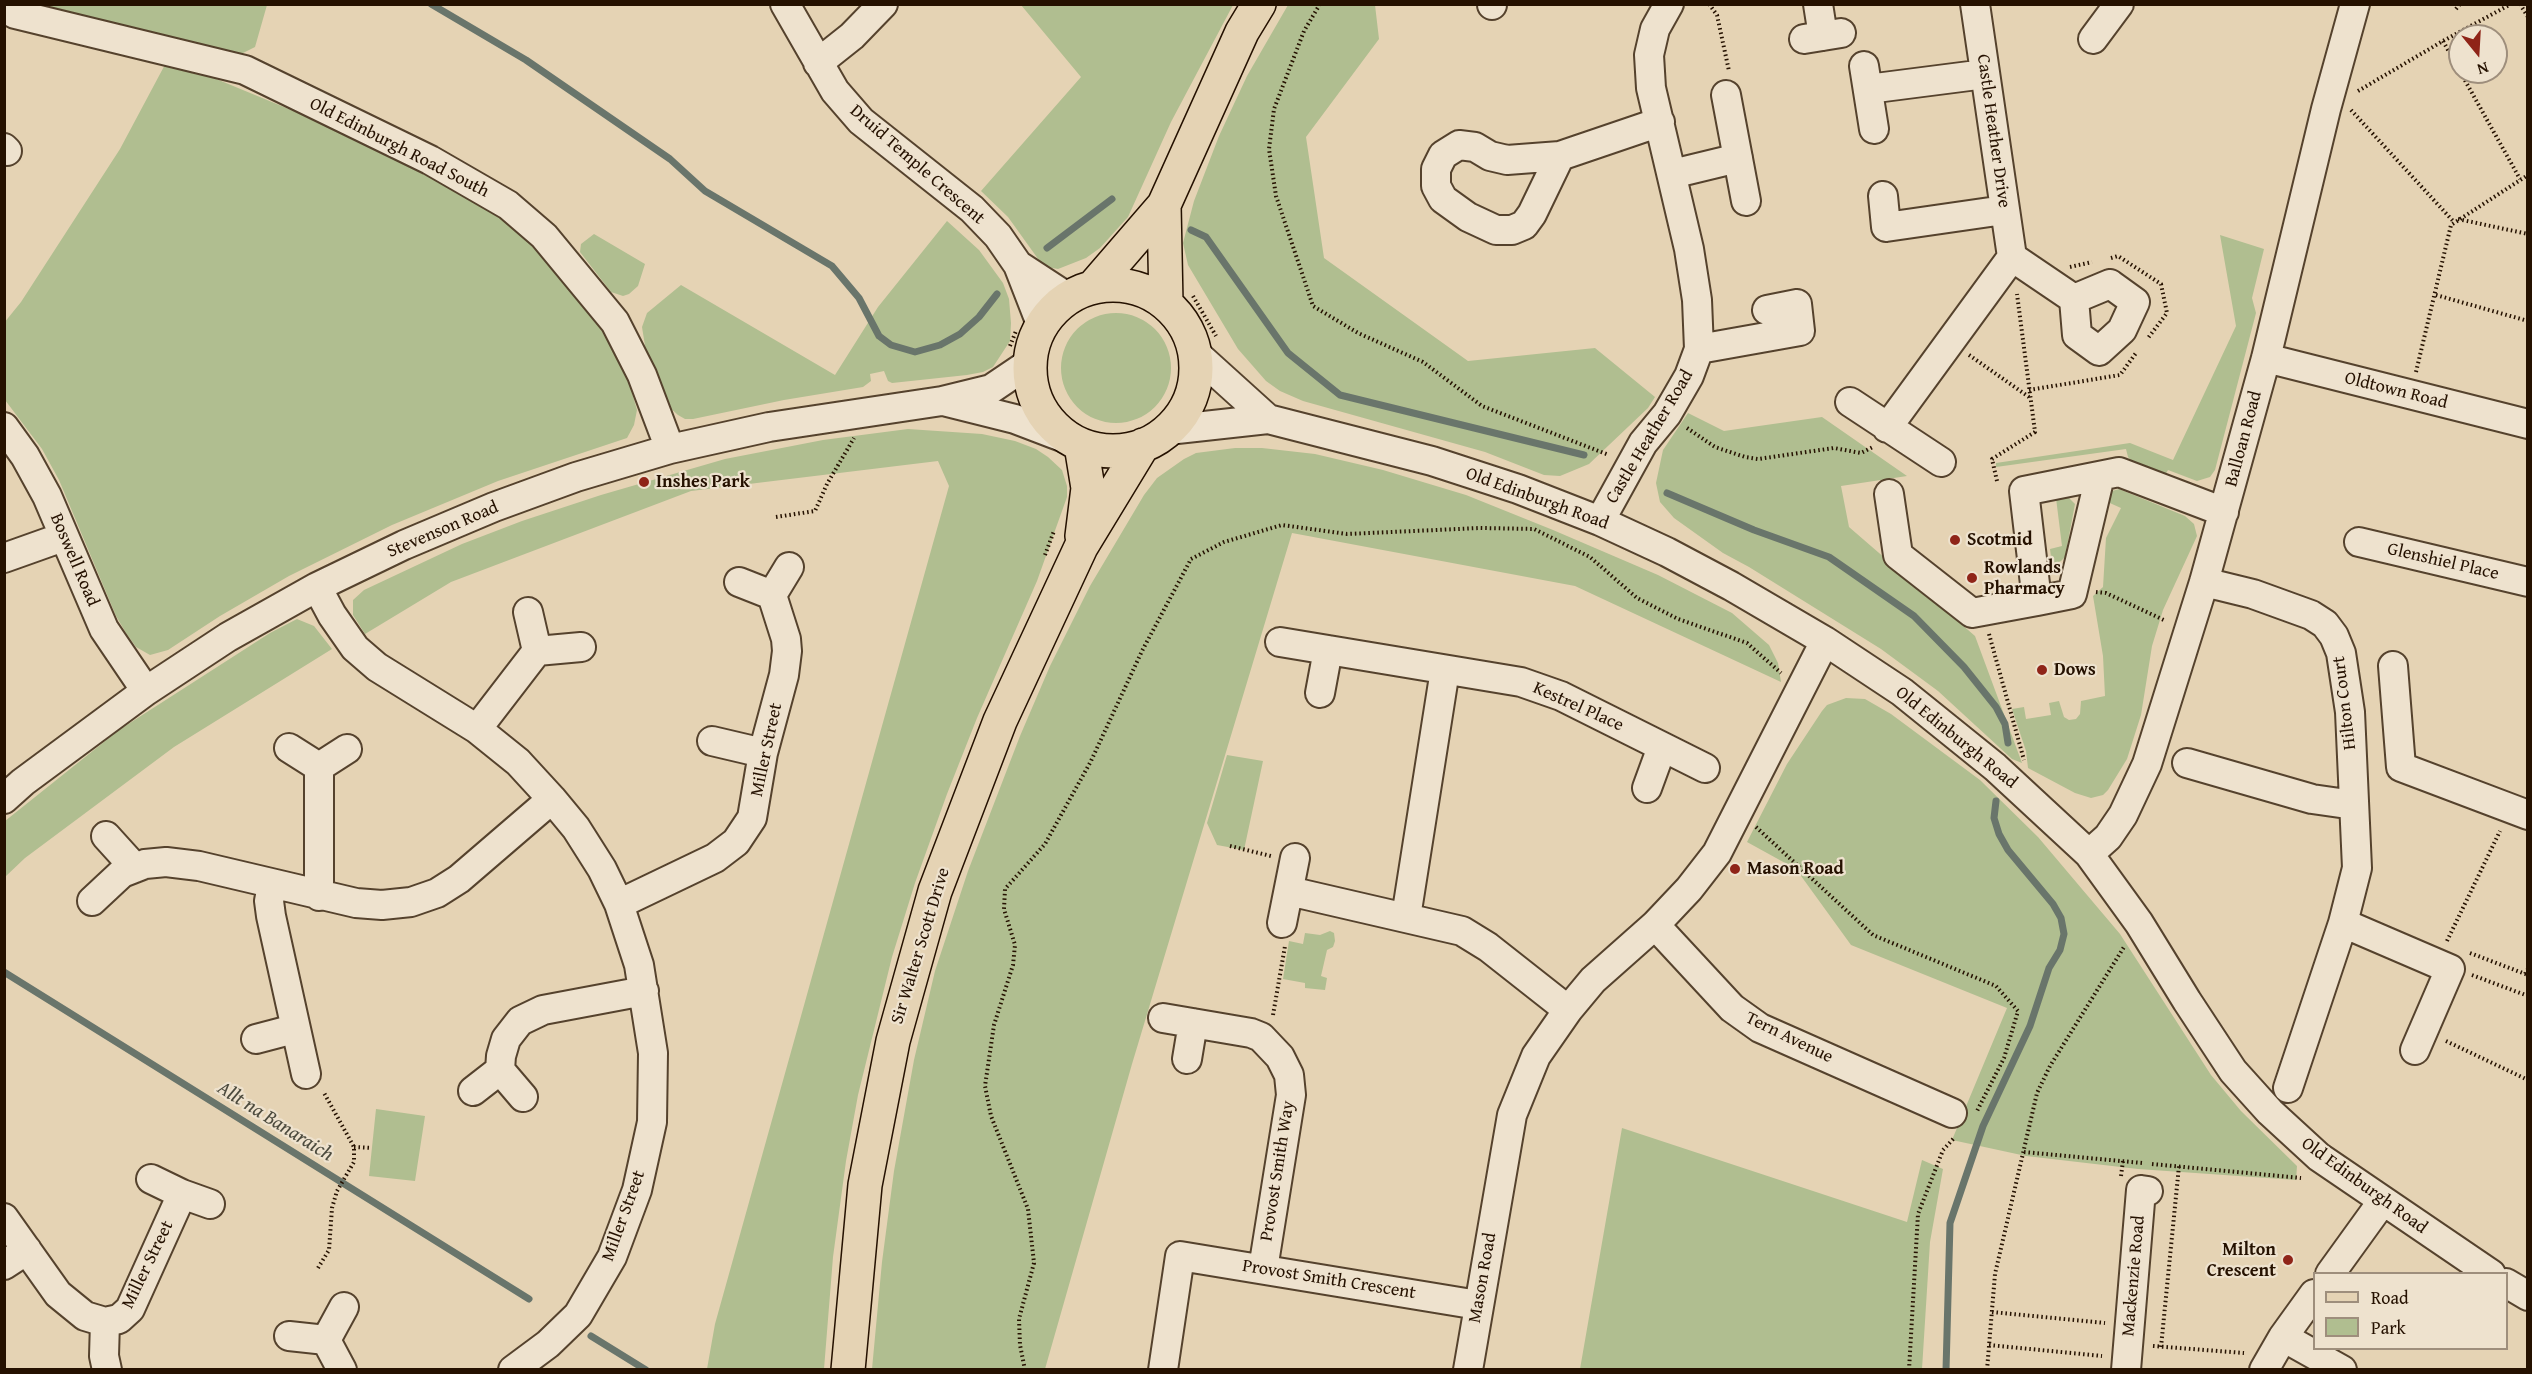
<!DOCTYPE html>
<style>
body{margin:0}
#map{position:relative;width:2532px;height:1374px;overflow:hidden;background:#e5d3b4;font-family:"Gentium Book Plus",serif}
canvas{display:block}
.frame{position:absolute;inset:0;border:6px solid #251100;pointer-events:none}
.legend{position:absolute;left:2313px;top:1272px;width:195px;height:78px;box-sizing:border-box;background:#eee2ce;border:2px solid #9e8e7c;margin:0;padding:8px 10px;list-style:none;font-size:18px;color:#251100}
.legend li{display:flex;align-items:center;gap:12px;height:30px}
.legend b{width:30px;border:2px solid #9e8e7c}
.north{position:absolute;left:2448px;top:24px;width:60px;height:60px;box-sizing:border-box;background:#eee2ce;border:2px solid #9e8e7c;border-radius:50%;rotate:162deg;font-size:16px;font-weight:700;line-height:24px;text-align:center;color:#251100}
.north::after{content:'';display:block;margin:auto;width:21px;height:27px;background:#8f2418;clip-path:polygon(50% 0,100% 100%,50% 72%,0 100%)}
</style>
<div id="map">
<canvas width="2532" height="1374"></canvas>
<div class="frame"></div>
<ul class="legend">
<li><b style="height:8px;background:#e5d3b4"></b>Road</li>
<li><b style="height:16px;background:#b0be90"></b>Park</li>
</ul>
<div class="north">N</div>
</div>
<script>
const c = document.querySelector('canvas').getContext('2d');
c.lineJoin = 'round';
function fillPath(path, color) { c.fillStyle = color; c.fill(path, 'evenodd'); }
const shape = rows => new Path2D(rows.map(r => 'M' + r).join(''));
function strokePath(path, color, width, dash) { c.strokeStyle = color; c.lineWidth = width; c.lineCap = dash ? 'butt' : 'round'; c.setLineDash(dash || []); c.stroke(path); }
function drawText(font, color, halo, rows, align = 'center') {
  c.font = font + ' "Gentium Book Plus",serif'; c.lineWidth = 4.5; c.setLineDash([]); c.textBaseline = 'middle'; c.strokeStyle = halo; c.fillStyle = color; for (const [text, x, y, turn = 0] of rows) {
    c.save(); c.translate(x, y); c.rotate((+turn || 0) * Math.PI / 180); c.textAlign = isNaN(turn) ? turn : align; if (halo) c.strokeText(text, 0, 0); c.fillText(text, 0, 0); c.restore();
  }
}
fillPath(shape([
 [7,5,267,5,255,47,231,59],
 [1021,5,1233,5,1171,122,1128,217,1100,248,1086,258,1058,269,1047,267,1041,263,1008,217,981,191,1081,77],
 [1288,5,1375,5,1379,39,1306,137,1324,258,1468,361,1595,348,1655,397,1648,408,1589,464,1560,476,1544,475,1485,452,1303,401,1280,391,1266,381,1238,349,1188,265,1183,243,1194,201,1219,136,1247,76],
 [168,59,313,119,471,198,506,220,541,251,596,320,628,379,637,410,634,425,627,438,498,481,392,525,289,576,220,616,168,650,150,655,136,647,126,633,116,616,59,480,42,449,5,400,4,323,21,302,120,149],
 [947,221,979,250,1003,283,1009,299,1011,323,1010,341,993,367,983,372,967,375,892,383,888,381,884,371,870,374,871,381,863,387,784,400,693,419,685,419,678,415,668,406,646,352,642,327,647,313,681,285,835,375,878,307],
 [594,234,645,264,638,286,629,294,623,296,611,292,580,252,581,244],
 [2220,235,2264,249,2252,298,2256,313,2215,470,2210,477,2197,481,2168,470,2164,477,2136,466,2128,457,2126,449,1996,467,1996,463,2130,443,2173,460,2236,326],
 '1061 368a55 55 0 1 1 110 0a55 55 0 1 1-110 0Z',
 [1688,413,1724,431,1822,417,1907,476,1841,486,1849,527,1975,636,2022,763,2012,759,1938,691,1881,649,1749,567,1723,553,1674,518,1660,502,1656,483,1663,450],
 [908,429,982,434,1015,441,1036,449,1048,457,1062,470,1067,486,1067,497,1037,581,977,718,947,794,915,883,892,957,858,1095,846,1161,833,1257,824,1369,707,1369,715,1324,949,486,938,461,691,491,451,582,365,634,353,615,353,600,364,590,462,544,522,521,601,495,725,459,823,440],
 [1235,448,1262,448,1315,454,1383,470,1466,495,1553,530,1658,575,1732,613,1769,645,1778,663,1781,682,1575,586,1292,533,1132,1064,1045,1369,872,1369,882,1262,894,1171,914,1060,935,971,968,871,1020,736,1050,666,1090,586,1144,495,1157,478,1184,459,1196,453],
 [2119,489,2185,516,2194,524,2197,536,2163,610,2152,646,2141,715,2127,759,2108,790,2103,795,2091,798,2075,793,2028,768,2026,751,2012,709,2024,707,2026,719,2051,715,2049,703,2059,701,2064,717,2069,720,2076,719,2080,714,2081,701,2105,696,2103,656,2093,596,2103,587,2106,538,2121,508,2103,500,2109,492],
 [2067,496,2075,504,2065,557,2061,561,2052,565,2050,549,2062,546,2056,498],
 [297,619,314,626,332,649,174,747,25,858,5,877,5,821,119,730,270,633],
 [1846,698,1865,699,1891,714,1980,780,2038,837,2120,934,2211,1075,2241,1111,2297,1166,2296,1180,2138,1169,2026,1156,1952,1140,2007,1008,1851,945,1796,869,1747,842,1787,764,1822,711,1827,705],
 [1227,755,1263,761,1244,850,1217,845,1207,823],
 [1330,931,1334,933,1335,941,1333,947,1327,950,1321,976,1327,978,1325,990,1305,988,1305,983,1283,979,1289,941,1303,944,1305,933,1320,935],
 [376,1109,425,1116,415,1181,369,1176],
 [1622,1128,1907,1222,1922,1160,1943,1169,1930,1242,1922,1369,1580,1369]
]), '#b0be90');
strokePath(shape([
 [431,4,526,60,670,159,705,191,832,266,859,298,879,336,891,345,915,352,940,345,960,334,979,317,997,294],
 [1191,230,1206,237,1288,353,1340,395,1584,455],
 [1047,248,1112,199],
 [1667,493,1754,530,1829,557,1914,616,1964,667,1996,707,2005,724,2008,743],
 [4,972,529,1299],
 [591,1336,646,1370],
 [1946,1370,1950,1223,1983,1126,2030,1026,2049,968,2060,950,2064,934,2061,918,2053,904,2008,850,1999,834,1994,818,1996,801]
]), '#69756b', 7);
const minor = shape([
 [785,4,835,91,861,121,972,209,998,236,1018,265,1067,297],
 [1818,4,1823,36],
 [1492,5,1492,4],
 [4,8,15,14,245,70,430,160,508,205,544,236,615,322,642,375,670,449],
 [1804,39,1841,33],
 [2093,39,2119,4],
 [818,63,852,36,883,4],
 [1864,66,1874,129],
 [1868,89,1985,74],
 [1726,95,1746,201],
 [4,148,7,151],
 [1560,156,1507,160,1490,156,1475,147,1459,145,1443,155,1436,169,1436,186,1443,199,1468,217,1496,230,1512,230,1524,225,1532,214,1560,156,1660,122],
 [1672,174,1738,158],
 [1883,196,1886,227,2004,210],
 [2012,257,2074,299],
 [1018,265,1041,324],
 [2110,284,2135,302,2122,330,2099,351,2077,335,2074,299,2110,284],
 [1699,349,1800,331,1797,304,1767,310],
 [1195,353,1268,419],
 [2266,358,2528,424],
 [947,402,1015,419,1070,440],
 [1850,402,1941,462],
 [4,427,25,456,47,496,104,629,146,691],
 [1887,428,2012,257,1975,4],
 [1168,430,1268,419,1432,461,1518,489,1600,521,1667,552,1731,586,1825,641,1902,692,1995,767,2089,854,2139,923,2187,1001,2233,1071,2270,1112,2319,1157,2491,1274],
 [2100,476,2072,594,2037,601,2024,491,2119,472,2224,512],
 [1889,494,1898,555,1972,613,2037,601],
 [1600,521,1643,443,1667,414,1689,376,1699,349,1697,300,1689,249,1651,88,1649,55,1655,29,1669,4],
 [2359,542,2528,582],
 [4,558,63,537],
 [739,582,772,595,789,567],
 [2204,582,2253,594,2311,615,2325,624,2334,636,2341,653,2350,712,2357,868,2343,923,2288,1088],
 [317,587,332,615,355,648,377,667,477,729,518,762,552,799,576,828,602,869,619,904,639,965,653,1053,652,1122,637,1190,612,1257,578,1315,548,1344,513,1370],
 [528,612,537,651,581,647],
 [1280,642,1521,682,1561,696,1705,768],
 [2393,666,2401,767,2528,815],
 [1320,693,1328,650],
 [477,729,537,651],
 [712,741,763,753],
 [289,748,319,767,347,749],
 [2187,763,2312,799,2354,805],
 [319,767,319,896],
 [1647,788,1662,747],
 [4,799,23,782,146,691,228,637,317,587,404,545,494,507,576,477,670,449,769,427,942,401,991,389,1031,362],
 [106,836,135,868],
 [2089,854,2108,837,2123,815,2147,764,2204,582,2266,358,2326,109,2355,4],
 [272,885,269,901,271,916,306,1074],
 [1289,891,1462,931,1488,947,1568,1010],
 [92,901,122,873,145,864,166,862,199,866,356,903,382,905,411,902,437,893,459,879,552,799],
 [619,904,715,858,736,842,752,818,763,753,784,675,787,651,786,639,772,595],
 [1406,917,1445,670],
 [1282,923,1295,858],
 [2343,923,2450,969,2415,1050],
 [1655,925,1732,1008,1760,1028,1952,1113],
 [1163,1018,1251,1033,1261,1037,1280,1057,1289,1075,1291,1095,1263,1269],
 [256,1039,294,1029],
 [1187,1059,1193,1023],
 [500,1070,501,1056,506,1039,520,1021,543,1010,644,991],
 [473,1091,500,1070,523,1097],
 [151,1179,182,1194,210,1204],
 [4,1218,58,1294,85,1316,105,1322,119,1319,130,1309,182,1194],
 [4,1265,27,1250],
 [2330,1274,2382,1202],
 [2506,1283,2528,1296],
 [105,1322,104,1356,107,1370],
 [289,1336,326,1340,344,1307],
 [2283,1337,2342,1370],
 [326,1340,342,1370],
 [1163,1370,1180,1256,1478,1305],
 [1468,1370,1512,1115,1536,1056,1568,1010,1593,980,1655,925,1689,889,1717,853,1825,641],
 [2126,1370,2141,1190,2148,1191],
 [2264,1370,2283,1337,2314,1294]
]);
const major = shape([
 [1164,205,1166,304],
 '1030 368a83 83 0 1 1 166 0a83 83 0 1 1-166 0Z',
 [1094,286,1164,205,1242,32,1259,4],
 [1081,445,1088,488,1082,536],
 [848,1370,865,1185,893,1041,935,891,1000,721,1081,547,1143,445]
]);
strokePath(minor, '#55422d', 32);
strokePath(major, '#251100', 36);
strokePath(shape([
 [1320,4,1304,31,1274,109,1269,149,1276,196,1313,306,1358,333,1423,362,1482,406,1609,455],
 [1709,4,1717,15,1729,71],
 [2520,4,2528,17],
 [2456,9,2460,4],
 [2443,41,2520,179],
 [2358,91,2443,41,2511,4],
 [2351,110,2454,222],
 [2458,219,2528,234],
 [2111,258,2118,256,2161,284,2167,313,2148,338],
 [2070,267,2092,262],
 [2436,295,2528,321],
 [1193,296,1216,336],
 [1010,346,1016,331],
 [1969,355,2029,397],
 [2416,372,2451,225,2528,175],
 [2029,390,2120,375,2136,353],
 [1687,428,1715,447,1745,457,1758,459,1834,448,1861,453,1873,447],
 [1997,481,1992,459,2035,432,2017,294],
 [776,517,815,511,827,484,854,438],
 [1045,555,1054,531],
 [2096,592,2106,593,2166,621],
 [1989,634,2024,760],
 [1756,827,1873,935,1996,986,2018,1011,2004,1058,1977,1111],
 [1230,846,1271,856],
 [2447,941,2500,831],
 [2470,953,2528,975],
 [2525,974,2528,969],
 [2472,975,2528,996],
 [1273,1015,1285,946],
 [2446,1041,2528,1080],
 [354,1147,372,1148],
 [2024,1152,2142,1163],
 [2152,1164,2301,1178],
 [2121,1176,2123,1161],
 [318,1268,329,1250,332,1208,337,1191,354,1162,354,1147,323,1091],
 [1992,1312,2105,1323],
 [1989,1345,2102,1356],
 [2153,1346,2244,1353],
 [2161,1347,2179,1166],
 [1025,1370,1020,1345,1019,1319,1034,1263,1028,1209,991,1116,985,1086,994,1025,1013,965,1015,945,1004,909,1005,889,1045,844,1091,761,1142,651,1191,559,1224,542,1282,525,1347,534,1480,528,1534,529,1590,557,1637,598,1678,619,1747,643,1781,673],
 [1909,1370,1918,1214,1943,1150,1955,1137],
 [1987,1370,1995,1274,2037,1093,2050,1066,2124,947]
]), '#251100', 4, [1.5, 3]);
strokePath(minor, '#eee2ce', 28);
strokePath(major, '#e5d3b4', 33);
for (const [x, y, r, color] of [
 [644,482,6,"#8f2418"],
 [1955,540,6,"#8f2418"],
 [1972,578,6,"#8f2418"],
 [2042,670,6,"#8f2418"],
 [1735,869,6,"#8f2418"],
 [2288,1260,6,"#8f2418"]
]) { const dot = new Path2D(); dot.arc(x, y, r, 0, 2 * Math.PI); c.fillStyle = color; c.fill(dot); strokePath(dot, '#eee2ce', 2); }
drawText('18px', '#251100', '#eee2ce', [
 ["Castle Heather Drive",1993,131,82],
 ["Old Edinburgh Road South",399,148,27],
 ["Druid Temple Crescent",917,165,41],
 ["Oldtown Road",2396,391,14],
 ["Castle Heather Road",1650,437,-59],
 ["Balloan Road",2244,439,-75],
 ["Old Edinburgh Road",1537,499,20],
 ["Stevenson Road",443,530,-23],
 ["Boswell Road",74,560,67],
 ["Glenshiel Place",2443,562,13],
 ["Hilton Court",2345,703,-97],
 ["Kestrel Place",1578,707,24],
 ["Old Edinburgh Road",1956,738,39],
 ["Miller Street",767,750,-78],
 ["Sir Walter Scott Drive",921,946,-73],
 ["Tern Avenue",1789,1038,26],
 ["Provost Smith Way",1278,1171,-81],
 ["Old Edinburgh Road",2364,1186,36],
 ["Miller Street",624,1216,-70],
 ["Miller Street",148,1265,-64],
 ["Mackenzie Road",2134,1276,-85],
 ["Mason Road",1483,1278,-80],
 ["Provost Smith Crescent",1329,1280,9]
]);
drawText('bold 18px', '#251100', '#eee2ce', [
 ["Inshes Park",656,482],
 ["Scotmid",1967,540],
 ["Rowlands",1984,568],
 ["Pharmacy",1984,589],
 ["Dows",2054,670],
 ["Mason Road",1747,869],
 ["Milton",2276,1250,"right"],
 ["Crescent",2276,1271,"right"]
], 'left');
drawText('italic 20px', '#4d4b3e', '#eee2ce', [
 ["Allt na Banaraich",275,1122,32]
]);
</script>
